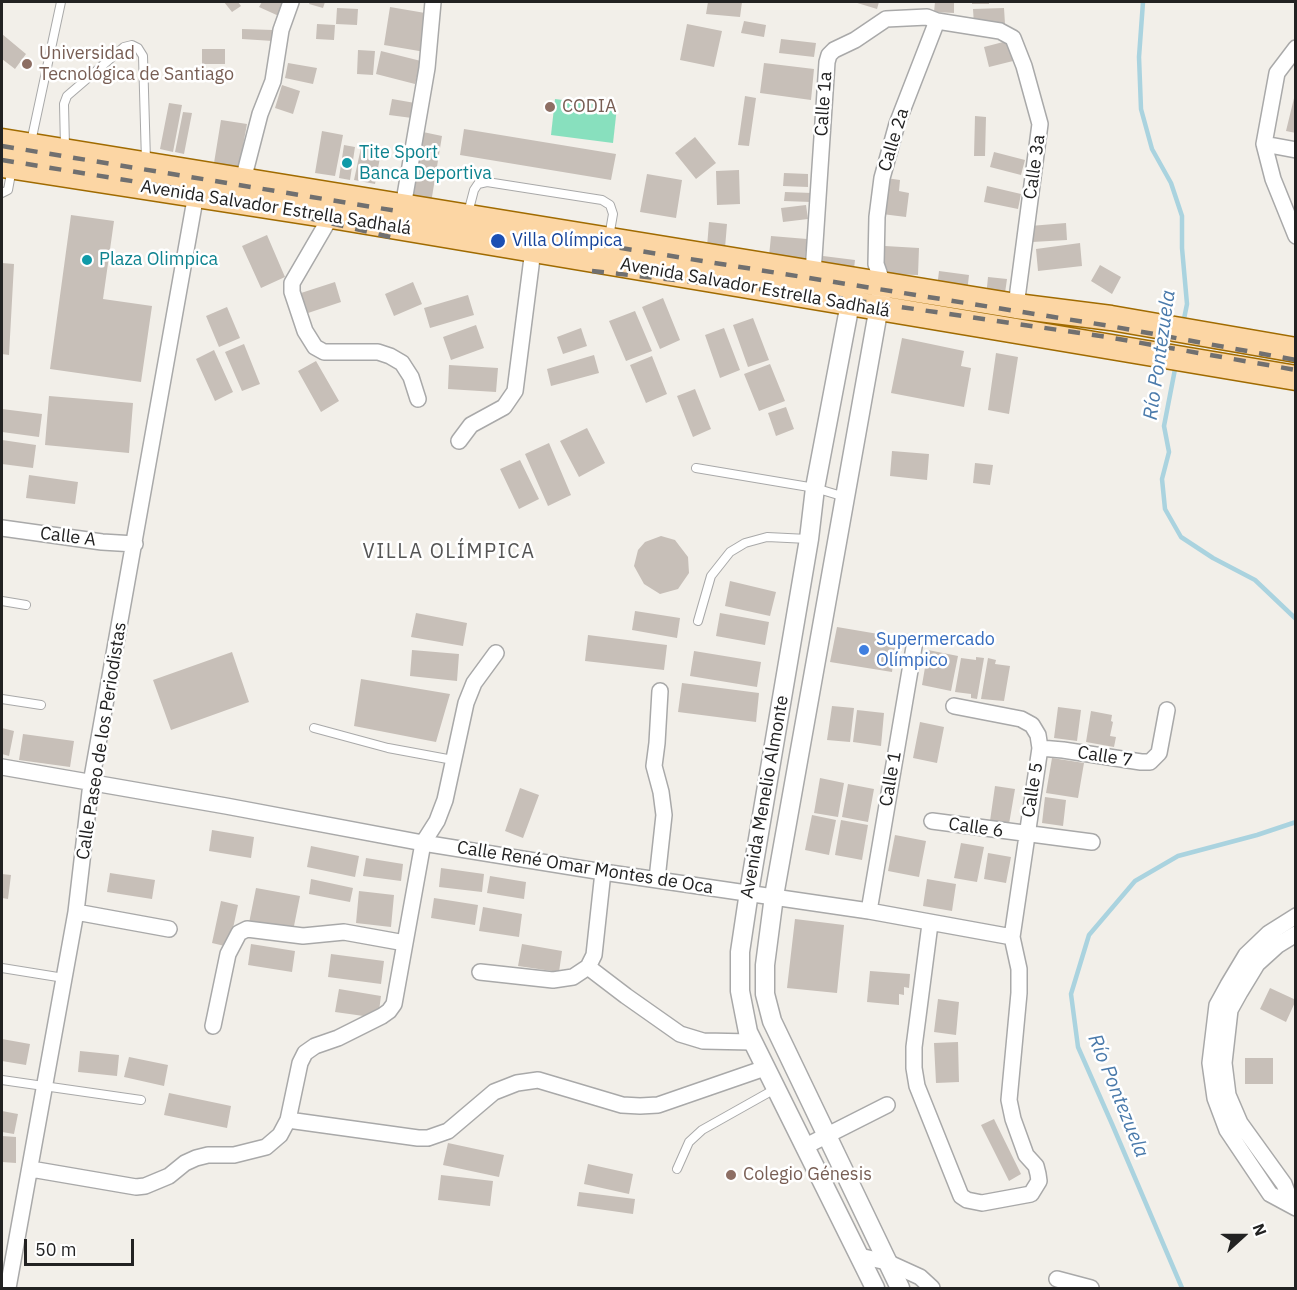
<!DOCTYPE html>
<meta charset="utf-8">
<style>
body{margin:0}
#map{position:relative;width:1297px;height:1290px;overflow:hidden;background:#f2efe9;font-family:"IBM Plex Sans",sans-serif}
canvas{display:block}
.frame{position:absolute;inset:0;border:3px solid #222;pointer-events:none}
.north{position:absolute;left:1213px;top:1206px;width:60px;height:60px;-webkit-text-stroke:4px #fff;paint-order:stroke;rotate:69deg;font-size:16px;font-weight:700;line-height:24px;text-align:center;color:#222}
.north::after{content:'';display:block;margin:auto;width:21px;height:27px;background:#222;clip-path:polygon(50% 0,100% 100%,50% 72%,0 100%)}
.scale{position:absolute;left:24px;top:1239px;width:110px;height:27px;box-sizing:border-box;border:3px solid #222;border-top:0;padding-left:8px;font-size:18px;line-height:21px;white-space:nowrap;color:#222;-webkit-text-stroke:4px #fff;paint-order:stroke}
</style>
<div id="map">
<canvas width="1297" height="1290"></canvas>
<div class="frame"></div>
<div class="north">N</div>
<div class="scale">50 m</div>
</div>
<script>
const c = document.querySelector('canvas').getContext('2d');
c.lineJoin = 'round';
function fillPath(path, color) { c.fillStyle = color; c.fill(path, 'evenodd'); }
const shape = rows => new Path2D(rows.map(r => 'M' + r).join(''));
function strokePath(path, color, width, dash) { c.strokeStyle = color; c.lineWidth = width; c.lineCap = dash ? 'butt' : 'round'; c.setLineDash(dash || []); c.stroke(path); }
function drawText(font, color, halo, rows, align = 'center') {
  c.font = font + ' "IBM Plex Sans",sans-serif'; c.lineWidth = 5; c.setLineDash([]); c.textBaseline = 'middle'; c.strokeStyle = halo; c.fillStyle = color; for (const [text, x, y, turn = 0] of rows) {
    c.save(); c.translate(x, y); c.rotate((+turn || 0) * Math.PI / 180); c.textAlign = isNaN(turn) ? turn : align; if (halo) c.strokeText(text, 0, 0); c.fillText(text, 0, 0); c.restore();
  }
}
fillPath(shape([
 [555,99,617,107,613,143,551,135]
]), '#88e0be');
strokePath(shape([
 [1143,2,1139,57,1141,109,1152,149,1171,183,1182,216,1182,248,1187,304,1183,324],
 [1176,364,1164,426,1169,452,1162,479,1165,509,1181,537,1213,558,1255,580,1296,619],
 [1182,1288,1112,1124,1078,1047,1071,994,1089,935,1135,881,1178,856,1257,835,1296,822]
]), '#aad3df', 4.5);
fillPath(shape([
 [224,2,238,2,241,6,232,12],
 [262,2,288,2,281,17,259,7],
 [310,2,325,2,323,8,309,4],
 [708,2,742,2,740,17,706,14],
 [854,2,879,2,877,9],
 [935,2,954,2,954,13,934,12],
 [972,2,989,2,989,4,972,4],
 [390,7,431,14,425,52,384,45],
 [337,8,358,9,357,25,336,24],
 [1004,8,1005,24,974,25,973,9],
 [744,21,766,25,764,37,741,33],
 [317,24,335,25,334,40,316,39],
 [687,24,722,31,714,67,680,60],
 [242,29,273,30,273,41,242,39],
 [2,34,26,54,15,69,2,59],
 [781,39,816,43,814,57,779,53],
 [1007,41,1013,61,989,67,984,47],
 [202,49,225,49,225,64,202,64],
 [358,50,375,51,373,75,357,74],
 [381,51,421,61,415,84,376,74],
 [288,63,317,68,313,84,285,78],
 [764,63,814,69,811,100,760,93],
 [282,85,300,91,293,114,275,108],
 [1295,94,1296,94,1296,133,1286,131],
 [745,96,756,98,749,146,738,145],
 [392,99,415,103,412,118,389,115],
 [169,103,182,105,173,152,160,149],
 [183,112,192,113,184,154,175,152],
 [975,116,986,117,985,156,974,156],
 [221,120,247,124,239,167,214,163],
 [464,129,616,154,611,180,460,155],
 [322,131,343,135,335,176,315,173],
 [423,132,442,136,431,203,412,200],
 [695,137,716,163,696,179,675,153],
 [362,143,382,147,375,184,354,180],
 [344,145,355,147,350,180,339,178],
 [994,152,1025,160,1021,175,990,167],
 [739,170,740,204,717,205,716,171],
 [784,173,808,174,808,187,783,186],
 [647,174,682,180,676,218,640,212],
 [886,178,900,180,899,191,909,193,906,217,882,214],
 [987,186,1021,194,1018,209,984,202],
 [785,192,812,193,811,202,784,201],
 [806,205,808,219,783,222,781,208],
 [71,215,114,221,103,299,152,306,141,382,50,369],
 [709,222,727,224,725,248,707,247],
 [1066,223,1067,240,1032,242,1030,226],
 [267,235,285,277,261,288,242,246],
 [771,236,807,239,805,259,769,256],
 [1080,243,1082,266,1038,271,1036,249],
 [885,246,919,248,918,275,884,274],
 [823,256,855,260,853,277,821,273],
 [2,263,14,264,9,355,2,354],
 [1100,265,1121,277,1112,294,1091,281],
 [939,271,969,275,967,292,937,288],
 [988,277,1007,279,1004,300,986,297],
 [335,282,341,302,308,313,301,293],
 [413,282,422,304,394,316,385,294],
 [468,295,474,315,430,328,424,308],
 [663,298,680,340,660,349,642,307],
 [227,307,240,338,219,347,206,316],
 [635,311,652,351,626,361,609,321],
 [753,318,769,360,748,367,733,325],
 [476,325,484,348,451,360,443,337],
 [581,328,587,346,563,354,557,337],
 [724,328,740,370,720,378,705,335],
 [902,338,964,351,961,366,971,368,964,407,891,393],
 [244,344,260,384,242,391,225,352],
 [214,350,233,392,215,401,196,359],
 [996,353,1018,357,1009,414,988,410],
 [594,355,599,373,551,386,547,369],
 [652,356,667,394,646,403,630,365],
 [316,361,339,401,321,412,298,371],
 [770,364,785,401,759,411,744,374],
 [449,365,498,368,496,392,448,389],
 [695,389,711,429,693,437,677,396],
 [49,396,133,403,129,453,45,445],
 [786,407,794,429,776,436,768,413],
 [2,409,42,414,39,437,2,432],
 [587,428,605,463,579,477,560,441],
 [2,440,36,445,33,468,2,464],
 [549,443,571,495,548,506,525,454],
 [892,451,929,454,927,480,890,476],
 [520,460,539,499,519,509,500,469],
 [975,463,993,465,990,485,973,483],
 [29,475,78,482,75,504,26,498],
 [661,536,675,540,688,557,689,573,678,589,660,594,644,584,634,566,638,550,645,542],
 [730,581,776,592,770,616,725,606],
 [635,611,680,618,677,638,632,630],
 [416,613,467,623,463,646,411,637],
 [720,613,769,622,765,645,716,636],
 [837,627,896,637,892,672,830,662],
 [588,635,667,645,664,670,585,661],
 [412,650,459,654,457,681,410,676],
 [928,650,958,656,951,691,922,685],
 [694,651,761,662,757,687,690,676],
 [232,652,249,702,171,730,153,680],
 [976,657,984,658,977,699,971,698,971,694,955,692,961,658,976,660],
 [988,658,996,660,995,664,1010,666,1004,701,981,699],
 [361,679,450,694,436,742,354,726],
 [682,683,759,693,756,722,678,712],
 [832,706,854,708,850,742,827,740],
 [1058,707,1081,710,1077,741,1054,738],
 [857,710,884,713,881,746,853,742],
 [1091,711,1112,715,1111,721,1113,722,1110,736,1116,737,1114,747,1086,742],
 [920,722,944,727,937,763,913,758],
 [2,728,14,731,9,756,2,754],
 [23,734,74,741,70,767,19,760],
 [1052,758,1084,763,1078,798,1046,793],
 [820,778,844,783,838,817,814,813],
 [848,784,874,789,868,822,842,817],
 [995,786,1015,789,1009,824,990,821],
 [520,788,539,795,523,838,505,831],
 [1045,797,1066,800,1063,826,1042,823],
 [812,815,836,820,829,855,805,850],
 [841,820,868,825,862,860,835,855],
 [212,830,254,837,251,858,209,851],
 [895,835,926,841,919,877,888,871],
 [961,843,984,847,977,882,954,878],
 [311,846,359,856,355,877,307,867],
 [988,853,1011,857,1006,883,984,879],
 [366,858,403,864,401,881,363,876],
 [441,868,484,874,482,892,439,887],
 [110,873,155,880,152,899,107,892],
 [2,874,11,875,8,899,2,898],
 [490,876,526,882,524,899,487,893],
 [311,879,353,888,350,902,309,894],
 [927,879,956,884,952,911,923,906],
 [256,888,300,896,293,931,249,923],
 [359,891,394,895,391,927,356,923],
 [434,898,478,905,475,925,431,918],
 [221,901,238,905,229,947,212,943],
 [483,907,522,914,519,937,479,931],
 [795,919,844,925,837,993,787,988],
 [251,944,295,951,292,972,248,965],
 [522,944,562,951,559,972,518,966],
 [331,954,384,961,381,984,328,977],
 [870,971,910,974,909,988,904,987,904,995,899,994,899,1005,867,1002],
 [1270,988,1296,1000,1286,1022,1260,1009],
 [339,989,381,996,378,1018,335,1012],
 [938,999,959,1002,956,1035,934,1032],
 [2,1039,30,1044,26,1065,2,1061],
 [958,1042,959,1082,936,1083,934,1043],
 [80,1051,119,1055,117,1076,78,1072],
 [129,1057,168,1065,164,1086,124,1077],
 [1245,1058,1273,1058,1273,1084,1245,1084],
 [169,1093,231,1106,227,1128,164,1115],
 [2,1111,18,1114,14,1134,2,1132],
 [994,1119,1021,1174,1009,1181,981,1125],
 [2,1136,16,1137,16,1163,2,1162],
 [448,1143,504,1155,499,1177,443,1165],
 [588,1164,633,1174,629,1194,584,1184],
 [441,1175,493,1181,490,1206,438,1200],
 [579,1192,635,1199,633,1214,577,1206]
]), '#c7bfb8');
const service = shape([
 [31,142,61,2],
 [65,147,64,104,67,96,124,47,132,45,138,48,143,56,146,161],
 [2,193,8,190,12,168],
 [468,213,474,190,478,184,487,182,602,200,610,205,613,214,609,237],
 [696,468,815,488,845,497],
 [2,601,26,605],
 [698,621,711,576,730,552,745,543,767,537,808,539],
 [2,699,41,705],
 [314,728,388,748,453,760],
 [2,968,64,978],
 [2,1080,141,1100],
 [677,1169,689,1142,702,1130,775,1089]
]);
const minor = shape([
 [1296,48,1277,73,1264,144,1273,179,1296,236],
 [1264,144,1296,150],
 [243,180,260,114,273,81,281,30,291,2],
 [403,207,427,68,433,2],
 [331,216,292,283,292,292,305,331,315,347,324,352,378,352,390,356,402,363,411,377,418,399],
 [813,273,827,62,829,55,834,50,855,40,886,19,927,17,937,21,1000,31,1013,38,1024,66,1040,124,1016,306],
 [883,284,876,264,877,217,882,178,897,124,937,21],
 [459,441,471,425,504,407,515,391,533,250],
 [2,528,102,542,135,544],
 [954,706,1021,719,1032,725,1038,735,1040,748,1012,937],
 [1040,748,1063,750,1141,762,1150,762,1159,753,1167,710],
 [2,767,226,806,423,843,603,872,869,911,1012,937,1019,969,1019,993,1009,1100,1013,1119,1026,1155,1036,1166,1038,1174,1039,1181,1031,1194,982,1203,967,1200,961,1196,917,1086,914,1068,914,1047,930,924],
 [932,821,1092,842],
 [657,879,664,815,661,792,654,766,657,743,660,691],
 [869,911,914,647],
 [76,912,169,929],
 [1296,916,1269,933,1246,955,1228,985,1217,1005,1210,1063,1215,1098,1227,1130,1270,1194,1296,1208],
 [588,967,626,996,680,1034,703,1041,752,1042],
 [480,972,553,980,573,977,588,967,594,955,603,872],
 [213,1026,228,954,239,933,247,929,303,936,344,932,405,943],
 [288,1120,418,1138,428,1138,448,1131,494,1092,517,1083,538,1080,622,1105,640,1106,658,1105,765,1068],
 [804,1147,887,1105],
 [31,1169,136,1187,145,1186,169,1176,185,1163,196,1158,208,1155,234,1155,266,1147,280,1135,288,1120,300,1063,305,1053,315,1046,338,1038,382,1016,389,1011,394,1004,423,843,437,821,445,800,466,703,474,683,496,653],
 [1292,1205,1284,1184,1240,1123,1228,1095,1224,1063,1230,1010,1240,992,1257,964,1278,945,1296,934],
 [859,1256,887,1262,920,1277,932,1288],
 [1057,1279,1091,1288],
 [8,1288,76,912,91,783,196,194]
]);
const tertiary = shape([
 [852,293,815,488,809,539,749,892,740,952,740,991,748,1032,875,1288],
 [881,295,774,896,765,965,765,994,772,1021,900,1288]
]);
const primary = shape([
 [2,141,1016,306,1111,318,1296,350],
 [2,165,331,216,1296,378]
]);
strokePath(service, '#a9a9a9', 10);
strokePath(minor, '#a9a9a9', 18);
strokePath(tertiary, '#a9a9a9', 21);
strokePath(primary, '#a06b00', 27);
strokePath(service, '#fff', 8);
strokePath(minor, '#fff', 15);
strokePath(tertiary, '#fff', 18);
strokePath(primary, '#fcd6a4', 24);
strokePath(shape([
 [2,146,403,212],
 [2,160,187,190,399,239],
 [596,244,1110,326,1296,360],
 [592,271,832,297,1107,337,1296,370]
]), '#707070', 4.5, [12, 12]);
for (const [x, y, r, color] of [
 [27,64,6,"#8d6e63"],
 [550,107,6,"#8d6e63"],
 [347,163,6,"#0f9aa8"],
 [498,241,8,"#1a4fb4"],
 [87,260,6,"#0f9aa8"],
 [864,650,6,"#3f7fe0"],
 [731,1175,6,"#8d6e63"]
]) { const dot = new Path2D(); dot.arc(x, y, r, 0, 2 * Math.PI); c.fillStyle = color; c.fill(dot); strokePath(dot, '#fff', 2); }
drawText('18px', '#785e54', '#fff', [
 ["Universidad",39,54],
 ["Tecnológica de Santiago",39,75],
 ["CODIA",562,107],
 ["Colegio Génesis",743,1175]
], 'left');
drawText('18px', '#222', '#fff', [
 ["Calle 1a",824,104,-86],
 ["Calle 2a",894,140,-73],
 ["Calle 3a",1035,167,-82],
 ["Avenida Salvador Estrella Sadhalá",276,208,9],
 ["Avenida Salvador Estrella Sadhalá",755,288,10],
 ["Calle A",68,537,7],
 ["Calle Paseo de los Periodistas",102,741,-81],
 ["Calle 7",1105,757,9],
 ["Calle 1",891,779,-80],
 ["Calle 5",1033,790,-81],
 ["Avenida Menelio Almonte",765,797,-80],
 ["Calle 6",976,828,8],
 ["Calle René Omar Montes de Oca",585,868,9]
]);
drawText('18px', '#0d838f', '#fff', [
 ["Tite Sport",359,153],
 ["Banca Deportiva",359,174],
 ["Plaza Olimpica",99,260]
], 'left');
drawText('18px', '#164399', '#fff', [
 ["Villa Olímpica",512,241]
], 'left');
drawText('18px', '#366cbe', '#fff', [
 ["Supermercado",876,640],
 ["Olímpico",876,661]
], 'left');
drawText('italic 20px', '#4a7aab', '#fff', [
 ["Río Pontezuela",1160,355,-82],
 ["Río Pontezuela",1118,1096,68]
]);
c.letterSpacing = '1.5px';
drawText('20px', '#555', '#fff', [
 ["VILLA OLÍMPICA",449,552]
]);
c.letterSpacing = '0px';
</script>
